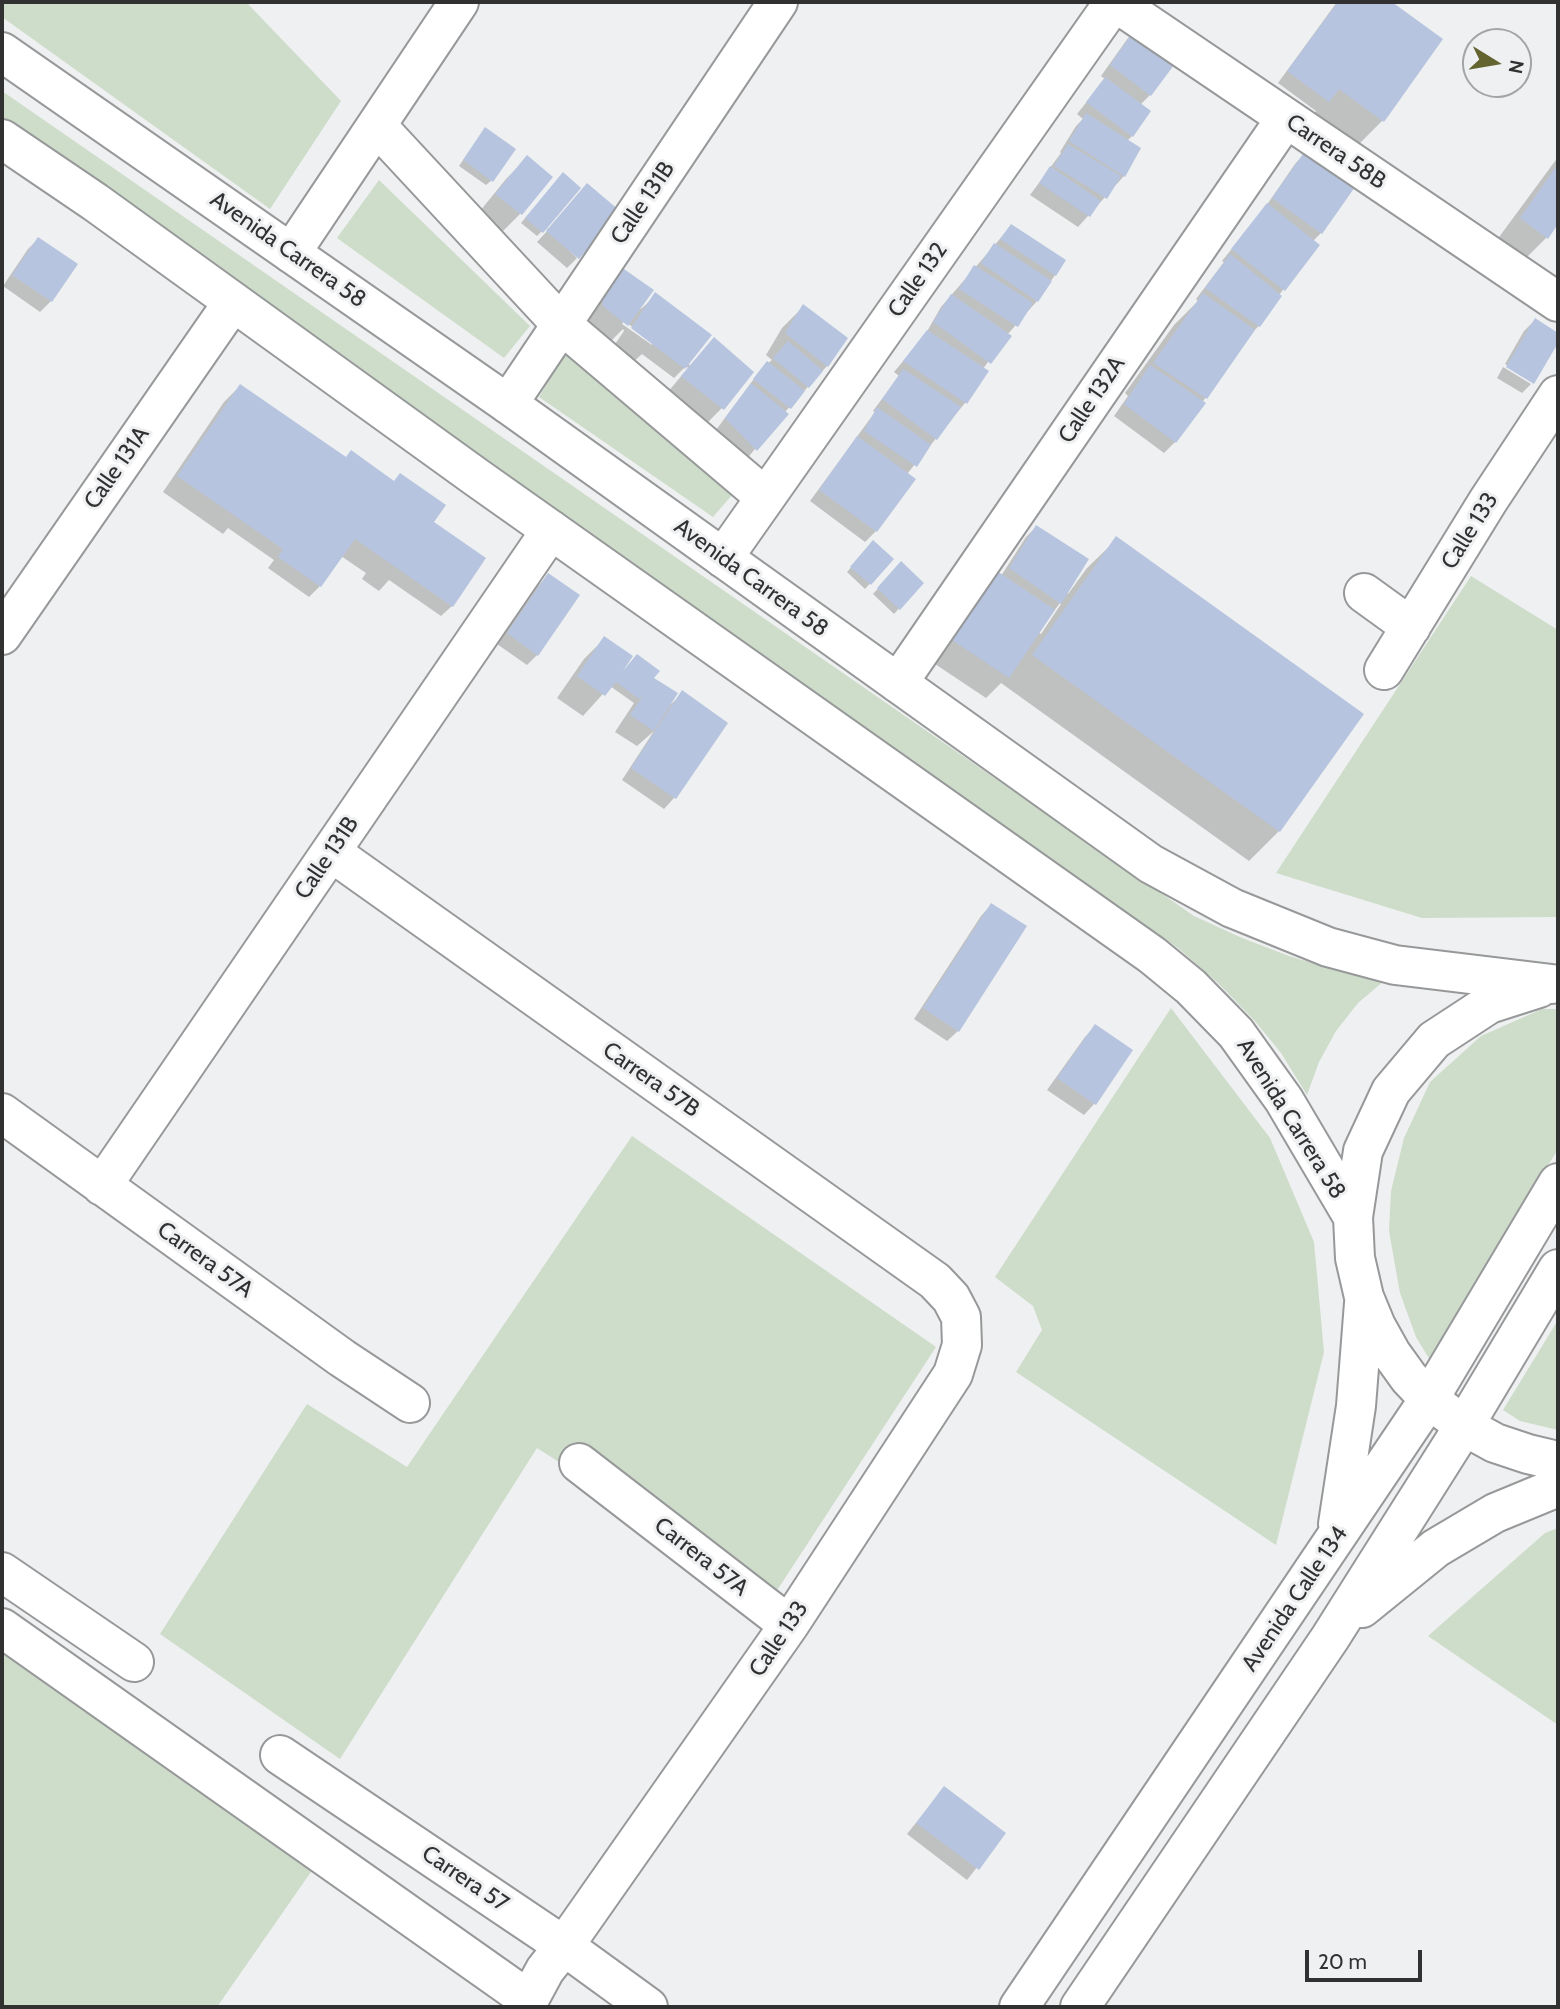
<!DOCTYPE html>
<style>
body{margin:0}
#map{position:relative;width:1560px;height:2009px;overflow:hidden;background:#eff0f1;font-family:Cabin,sans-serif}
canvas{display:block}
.frame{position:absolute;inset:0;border:4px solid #313132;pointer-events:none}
.north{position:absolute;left:1462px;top:28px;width:70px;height:70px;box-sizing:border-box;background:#eff0f1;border:2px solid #a3a4a5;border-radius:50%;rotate:101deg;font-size:19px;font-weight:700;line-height:28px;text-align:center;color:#313132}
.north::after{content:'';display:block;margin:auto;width:24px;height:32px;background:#646430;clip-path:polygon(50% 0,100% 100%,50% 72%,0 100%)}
.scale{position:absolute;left:1305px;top:1950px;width:117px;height:32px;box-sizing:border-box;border:4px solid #313132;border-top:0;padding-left:9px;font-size:21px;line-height:24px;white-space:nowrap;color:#313132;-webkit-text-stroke:5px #eff0f1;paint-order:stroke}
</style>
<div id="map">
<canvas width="1560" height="2009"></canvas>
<div class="frame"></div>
<div class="north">N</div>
<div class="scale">20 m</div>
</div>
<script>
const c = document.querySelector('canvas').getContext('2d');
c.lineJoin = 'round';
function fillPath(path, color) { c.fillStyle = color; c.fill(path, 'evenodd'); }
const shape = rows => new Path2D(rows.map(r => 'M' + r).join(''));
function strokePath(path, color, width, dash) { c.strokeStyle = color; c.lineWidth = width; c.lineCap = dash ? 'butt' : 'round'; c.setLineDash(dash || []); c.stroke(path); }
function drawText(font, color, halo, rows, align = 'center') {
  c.font = font + ' Cabin,sans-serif'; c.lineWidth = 6; c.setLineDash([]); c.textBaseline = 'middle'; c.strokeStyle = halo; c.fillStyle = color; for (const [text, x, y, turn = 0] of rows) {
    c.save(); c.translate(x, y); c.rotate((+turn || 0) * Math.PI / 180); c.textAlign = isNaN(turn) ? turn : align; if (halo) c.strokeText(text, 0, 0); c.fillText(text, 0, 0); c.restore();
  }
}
fillPath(shape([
 [2,2,246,2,341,101,270,209,2,17],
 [2,91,1194,916,1242,938,1289,956,1335,970,1384,981,1358,1003,1336,1031,1319,1062,1307,1095,1281,1053,1254,1020,1218,983,1178,948,2,131],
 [379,180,530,326,504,358,337,238],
 [569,346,739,487,713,517,539,397],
 [1471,576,1558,630,1558,917,1422,918,1276,873],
 [1171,1008,1270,1138,1314,1242,1324,1352,1276,1545,1016,1372,1042,1330,1033,1306,995,1277],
 [1542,1009,1558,1009,1558,1149,1430,1360,1416,1337,1400,1293,1389,1231,1391,1191,1404,1138,1430,1082,1481,1036],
 [632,1136,936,1347,772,1598,537,1448,340,1759,160,1634,307,1404,407,1467],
 [1558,1320,1558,1430,1520,1421,1503,1410],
 [1558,1528,1558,1725,1428,1636,1545,1533],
 [2,1652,313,1869,217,2007,2,2007]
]), '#cedcca');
fillPath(shape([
 [1337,2,1389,2,1441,40,1382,121,1353,150,1311,119,1316,111,1278,83],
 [1139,28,1150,95,1140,105,1132,136,1127,141,1124,176,1078,227,1030,195,1061,153,1060,152,1076,126,1083,119,1077,114,1105,79,1101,76,1128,38],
 [481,134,491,181,486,185,459,166],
 [1305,153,1321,233,1313,241,1318,245,1279,295,1259,326,1248,336,1175,442,1164,453,1114,416,1128,396,1125,393,1174,325,1198,301,1196,299,1224,262,1222,261,1264,209,1295,164],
 [1558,157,1558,221,1547,237,1517,267,1491,248],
 [527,158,551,177,520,214,499,235,476,216,506,179],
 [559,179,546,227,577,258,567,268,537,242,548,230,545,228,537,236,521,223],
 [1011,226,1055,275,1037,301,1007,335,983,369,965,403,907,474,913,479,876,531,865,542,810,501,875,412,873,411,899,376,894,372,925,335,941,307],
 [38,239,75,264,51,301,40,312,3,286,28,249],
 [600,290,641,309,656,295,690,366,714,340,722,408,706,424,667,393,688,368,686,366,674,378,642,354,631,364,611,350,624,331,623,329,606,346,583,327],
 [624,321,652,341,652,345,622,324],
 [803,307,827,366,784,413,746,460,716,430,762,368,772,360,766,355,782,328],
 [1535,320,1558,335,1558,340,1532,383,1532,380,1505,364,1524,331],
 [1503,367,1531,384,1522,393,1497,378],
 [240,386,432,522,452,606,441,616,389,580,379,591,362,579,366,573,341,556,320,586,309,597,268,568,274,560,228,528,223,534,163,492,224,402],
 [1036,527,1068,594,1087,568,1117,539,1361,714,1279,831,1249,861,1001,683,986,698,932,662,976,595,1001,576,1026,537],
 [1060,603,1061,604,1041,634,1038,632],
 [869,547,892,559,865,589,847,572],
 [901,563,922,583,894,614,873,594],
 [548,575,537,655,527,665,497,644,538,586],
 [605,638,620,672,652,679,670,705,683,693,726,724,674,798,664,809,622,780,654,731,637,746,615,732,634,703,610,686,583,716,557,698,584,659],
 [991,905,958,1031,947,1041,914,1019,981,916],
 [1095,1026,1131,1051,1094,1104,1084,1115,1047,1090,1085,1037],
 [944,1788,1004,1833,967,1880,907,1834]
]), '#0003');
fillPath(shape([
 [1338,2,1392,2,1443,39,1384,122,1339,89,1329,102,1287,71],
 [1138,25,1177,61,1151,96,1110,65],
 [1105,77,1151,111,1133,137,1086,102],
 [1086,113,1141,148,1125,177,1069,141],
 [485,127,516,149,493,182,463,160],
 [1068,144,1121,176,1107,199,1054,166],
 [1305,151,1355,187,1322,234,1272,198],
 [527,155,553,177,522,215,495,194],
 [1558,164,1558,224,1548,239,1520,218],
 [1050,166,1101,201,1090,217,1039,183],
 [563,172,581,188,543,233,525,218],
 [587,183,620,211,579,259,546,231],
 [1267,203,1320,245,1285,291,1231,249],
 [1011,224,1066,260,1056,276,1000,239],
 [38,237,78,264,52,302,12,275],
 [994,243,1052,281,1038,302,981,263],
 [1230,254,1282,296,1260,327,1205,288],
 [974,265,1033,303,1018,327,959,289],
 [621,267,654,290,628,326,603,306,602,298],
 [655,292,712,335,685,369,631,328],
 [1203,293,1255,330,1207,399,1153,363],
 [951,294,1012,336,991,364,933,322],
 [803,304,848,338,828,367,785,333],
 [1535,318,1558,333,1558,343,1534,384,1506,367],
 [927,330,989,371,967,404,903,361],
 [714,337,754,372,724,410,681,376],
 [788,341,823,371,809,388,773,358],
 [767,361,805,391,791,409,753,379],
 [1150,365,1206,403,1176,443,1124,404],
 [903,369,961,407,937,440,882,399],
 [751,383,789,414,757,451,725,418],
 [240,384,346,457,351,450,394,481,400,473,446,505,434,522,486,558,453,607,355,539,321,587,278,557,283,549,177,476],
 [877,407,931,445,917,467,864,431],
 [857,436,916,479,877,532,819,490],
 [1036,525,1089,559,1061,604,1009,568],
 [1116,536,1364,714,1280,832,1032,655],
 [873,540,894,559,871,585,850,567],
 [901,561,924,583,900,610,877,588],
 [997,571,1055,610,1009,678,952,640],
 [548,573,580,595,538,656,507,633],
 [604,636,633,656,623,671,637,654,660,671,654,678,678,693,654,731,630,715,644,694,639,699,616,682,605,696,577,676],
 [682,690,728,723,676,799,631,768],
 [991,903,1027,926,959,1032,923,1008],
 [1095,1024,1133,1050,1096,1105,1057,1078],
 [944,1786,1006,1833,979,1870,916,1823]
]), '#b6c4df');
const minor = shape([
 [1115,2,1558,302],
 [377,126,561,324,765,497],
 [291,253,459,2],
 [508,404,778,2],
 [723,558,1114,2],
 [1364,593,1411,627],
 [2,635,233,302],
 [1384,670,1488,501,1558,395],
 [898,683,1286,118],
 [331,852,935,1281,951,1298,961,1317,962,1345,953,1374,789,1625,564,1946,545,1970,525,2007],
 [2,1113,342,1358,410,1403],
 [102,1186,551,530],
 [579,1463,789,1625],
 [2,1572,134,1662],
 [2,1628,529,2000],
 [280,1755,564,1946,648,2007]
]);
const major = shape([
 [2,52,508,404,1151,864,1232,908,1328,947,1395,965,1552,984],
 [2,139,95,202,476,477,1152,955,1191,987,1236,1033,1284,1100,1353,1217],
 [1539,988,1489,1004,1434,1040,1391,1091,1363,1151,1353,1217,1355,1258,1364,1297,1376,1326,1391,1353,1409,1378,1429,1399,1464,1426,1495,1443,1528,1454,1558,1461],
 [1338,1524,1356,1406,1364,1303],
 [1362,1608,1436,1548,1495,1513,1558,1487],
 [1019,2007,1429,1399,1558,1183],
 [1080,2007,1330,1638,1464,1426,1558,1269]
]);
strokePath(minor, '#979899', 42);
strokePath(major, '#979899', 42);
strokePath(minor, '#fff', 38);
strokePath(major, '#fff', 38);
drawText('23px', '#313132', '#eff0f1', [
 ["Carrera 58B",1336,152,34],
 ["Calle 131B",643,203,-56],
 ["Avenida Carrera 58",288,250,35],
 ["Calle 132",918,280,-55],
 ["Calle 132A",1092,400,-56],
 ["Calle 131A",117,468,-55],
 ["Calle 133",1470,531,-58],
 ["Avenida Carrera 58",751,578,36],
 ["Calle 131B",327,858,-56],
 ["Carrera 57B",651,1080,35],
 ["Avenida Carrera 58",1291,1119,58],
 ["Carrera 57A",205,1260,36],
 ["Carrera 57A",701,1557,38],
 ["Avenida Calle 134",1295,1599,-56],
 ["Calle 133",779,1639,-56],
 ["Carrera 57",465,1879,34]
]);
</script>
